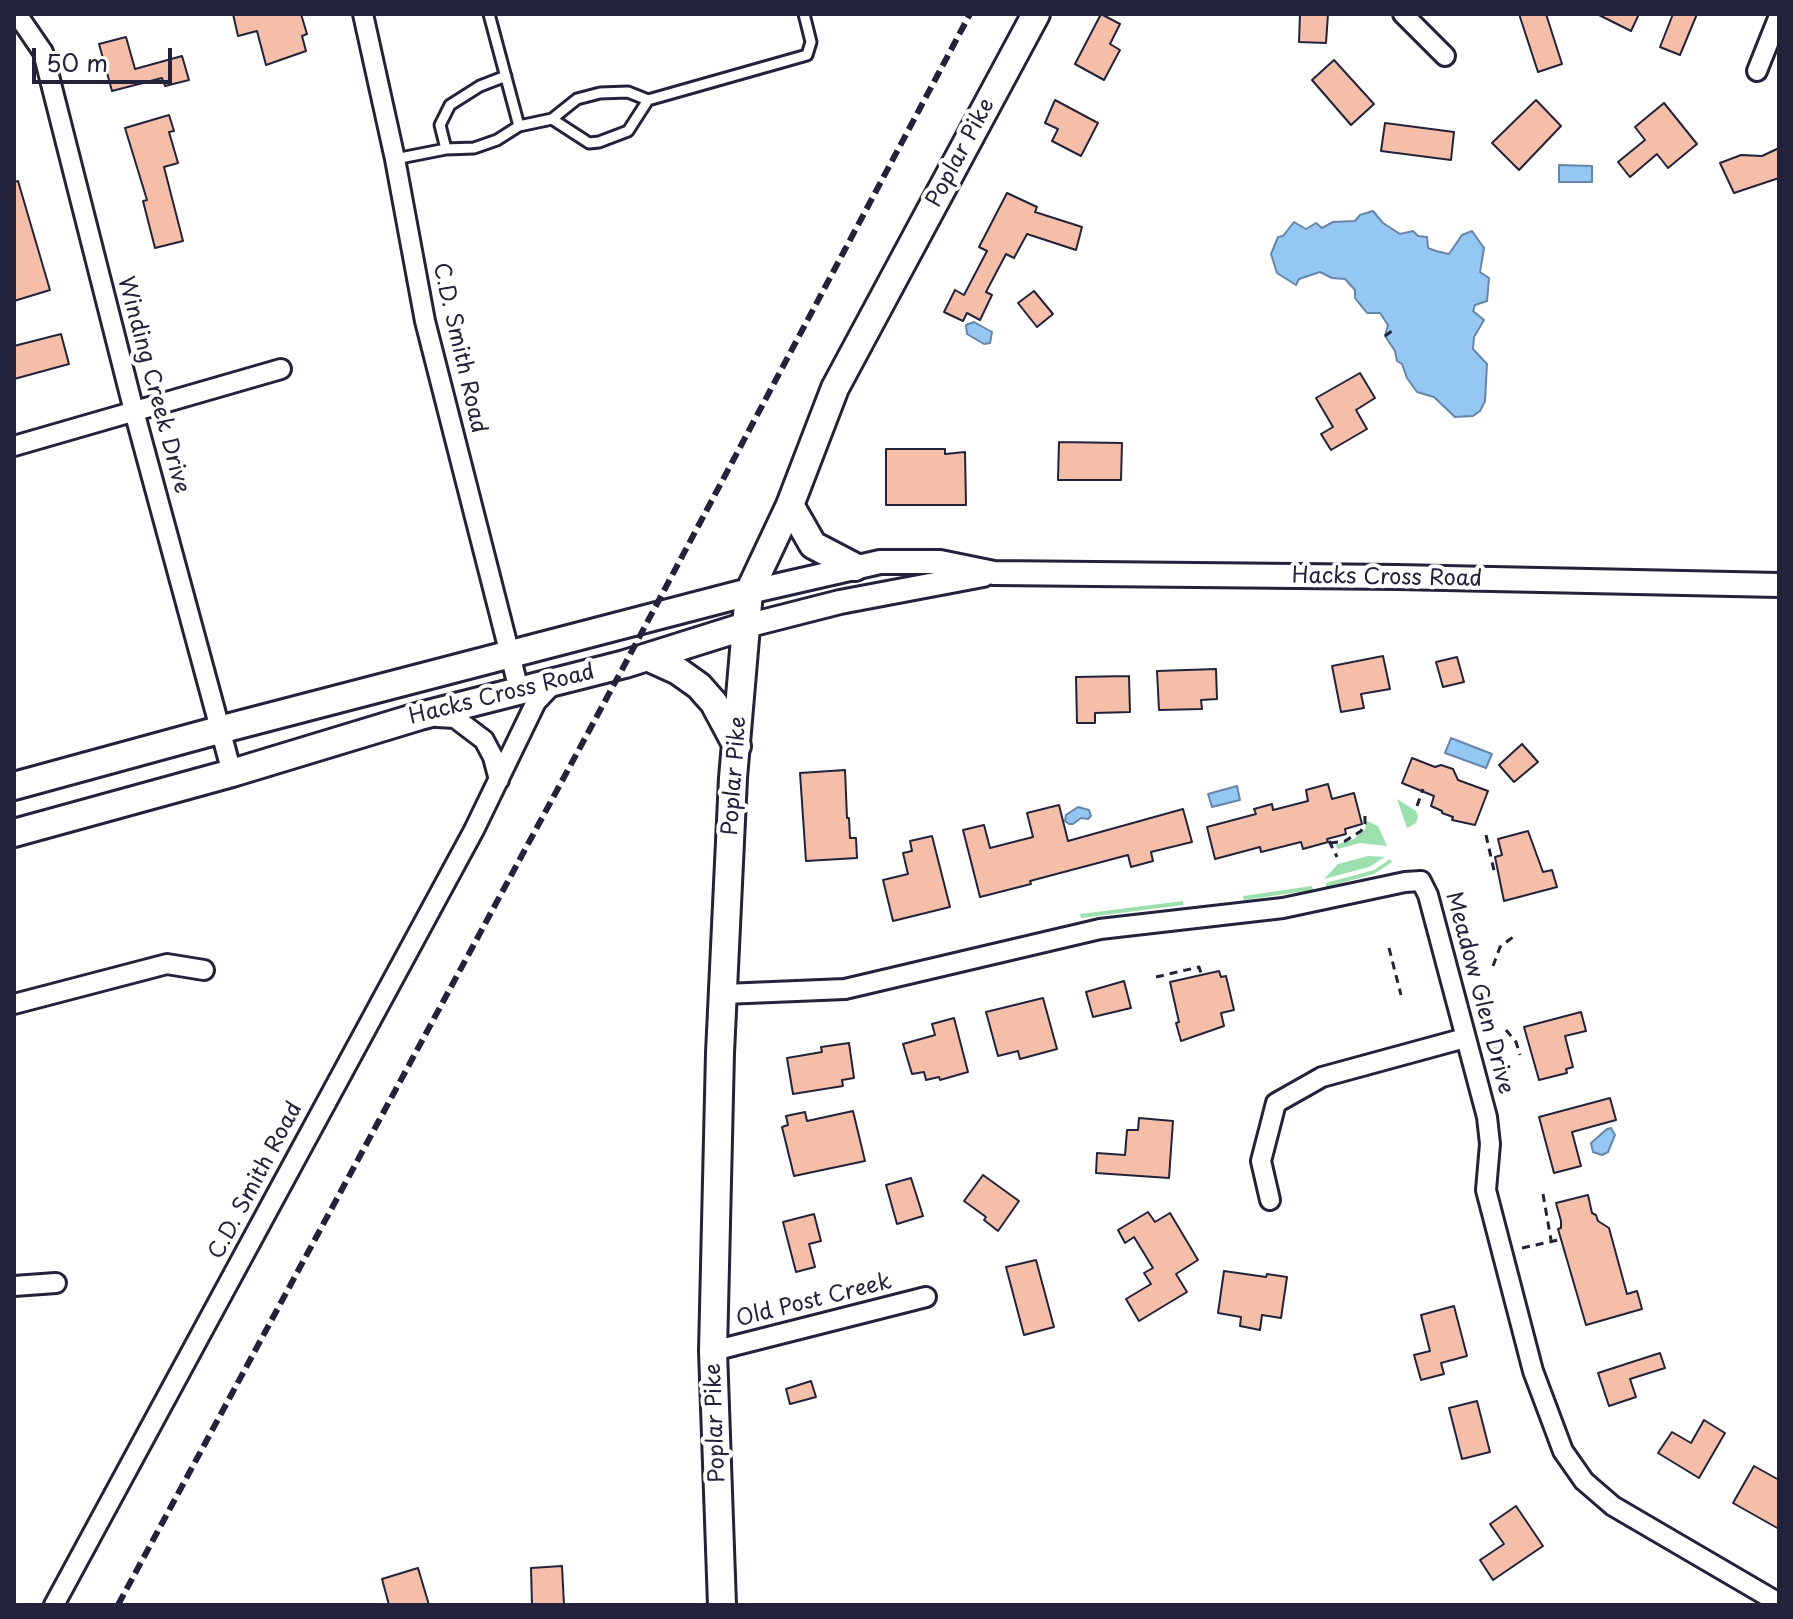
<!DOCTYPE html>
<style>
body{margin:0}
#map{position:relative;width:1793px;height:1619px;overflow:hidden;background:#fff;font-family:"Playpen Sans",sans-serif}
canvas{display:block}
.frame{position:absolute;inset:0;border:16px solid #22223b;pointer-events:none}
.scale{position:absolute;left:32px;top:48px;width:140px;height:36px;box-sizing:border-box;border:4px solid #22223b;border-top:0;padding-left:10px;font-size:24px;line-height:28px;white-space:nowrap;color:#22223b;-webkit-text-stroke:6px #fff;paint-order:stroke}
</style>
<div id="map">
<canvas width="1793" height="1619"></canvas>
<div class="frame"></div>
<div class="scale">50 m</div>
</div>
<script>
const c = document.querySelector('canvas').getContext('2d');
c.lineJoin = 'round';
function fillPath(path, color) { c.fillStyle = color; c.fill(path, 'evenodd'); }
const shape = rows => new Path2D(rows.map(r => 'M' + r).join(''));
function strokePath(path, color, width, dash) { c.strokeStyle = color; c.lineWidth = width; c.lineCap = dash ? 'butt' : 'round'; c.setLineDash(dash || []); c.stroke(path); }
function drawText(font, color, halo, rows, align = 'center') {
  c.font = font + ' "Playpen Sans",sans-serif'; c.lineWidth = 8; c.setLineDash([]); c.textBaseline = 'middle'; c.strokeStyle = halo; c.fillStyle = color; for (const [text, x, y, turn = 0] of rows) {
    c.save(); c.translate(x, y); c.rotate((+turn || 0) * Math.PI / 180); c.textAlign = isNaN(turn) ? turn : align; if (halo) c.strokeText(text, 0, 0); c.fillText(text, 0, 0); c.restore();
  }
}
fillPath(shape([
 [1397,799,1416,811,1418,816,1416,823,1407,828],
 [1367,821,1378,826,1387,846,1360,843,1338,849,1335,845,1354,839,1365,829],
 [1368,856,1385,857,1369,867,1324,879,1338,864],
 [1390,859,1392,862,1374,874,1326,887,1326,883,1374,870],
 [1312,886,1313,890,1244,900,1243,896],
 [1183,901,1183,905,1081,918,1080,914],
 [1492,1042,1500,1051,1508,1078,1507,1088,1502,1091,1489,1043]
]), '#9ce1ad');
const water = shape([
 [1559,165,1592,166,1592,182,1559,182,1559,165],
 [1373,211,1383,223,1400,234,1413,231,1418,236,1427,237,1428,248,1436,251,1449,254,1462,235,1472,231,1484,248,1480,272,1489,278,1487,301,1475,305,1473,311,1484,320,1474,337,1473,349,1487,364,1485,401,1480,411,1473,416,1455,417,1434,397,1417,392,1407,378,1402,364,1397,361,1395,351,1385,336,1388,325,1380,313,1367,313,1355,298,1355,290,1345,279,1332,278,1320,272,1299,279,1296,285,1277,273,1271,254,1278,237,1283,236,1294,222,1306,229,1316,223,1322,228,1333,222,1355,221,1360,215,1373,211],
 [974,322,992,332,990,343,984,344,967,334,966,325,974,322],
 [1451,738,1492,754,1486,768,1445,753,1451,738],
 [1237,786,1240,800,1212,807,1208,794,1237,786],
 [1078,807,1089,810,1091,816,1088,819,1081,818,1073,824,1069,824,1065,821,1066,815,1078,807],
 [1611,1128,1615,1135,1608,1152,1602,1155,1593,1152,1591,1143,1607,1129,1611,1128]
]);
fillPath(water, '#94c8f2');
strokePath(water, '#6686a9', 2);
const building = shape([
 [233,14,301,14,307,34,302,36,306,51,266,65,257,31,238,36,233,14],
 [1101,14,1120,24,1110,44,1120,50,1104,80,1075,64,1101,14],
 [1300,14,1328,14,1326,43,1299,42,1300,14],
 [1519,14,1546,14,1562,64,1538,72,1519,14],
 [1597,14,1639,14,1631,31,1597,14],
 [1673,14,1697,14,1680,55,1660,47,1673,14],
 [126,37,135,69,182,56,189,80,165,86,162,78,112,91,99,44,126,37],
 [1334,60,1374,104,1351,125,1312,80,1334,60],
 [1055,100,1098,123,1081,156,1052,141,1058,129,1045,123,1055,100],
 [1536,100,1561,126,1519,170,1492,143,1536,100],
 [1664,103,1697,144,1668,168,1657,154,1630,177,1618,162,1645,140,1635,127,1664,103],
 [169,115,174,131,169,132,178,163,164,167,183,241,155,248,143,201,147,200,125,128,169,115],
 [1385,123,1454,132,1451,160,1381,151,1385,123],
 [1779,148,1779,178,1734,193,1720,163,1741,155,1762,156,1779,148],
 [18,181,50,290,14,301,14,182,18,181],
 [1007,193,1037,207,1035,212,1082,227,1076,250,1027,234,1014,258,1006,254,986,292,992,295,980,320,967,313,963,321,944,312,955,290,964,295,987,251,979,247,1007,193],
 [1034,291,1053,314,1037,327,1018,303,1034,291],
 [61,334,69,364,14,379,14,346,61,334],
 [1360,373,1375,398,1356,410,1367,429,1331,450,1321,434,1333,427,1316,398,1360,373],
 [1059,442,1122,443,1121,480,1058,480,1059,442],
 [886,449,945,449,945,454,965,452,966,505,886,505,886,449],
 [1383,656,1390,689,1361,694,1364,708,1341,712,1332,666,1383,656],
 [1457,657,1464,682,1443,687,1436,662,1457,657],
 [1216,669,1217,699,1201,700,1202,709,1159,710,1157,671,1216,669],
 [1129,676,1130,712,1095,713,1095,723,1077,723,1076,677,1129,676],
 [1522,744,1538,762,1514,782,1499,765,1522,744],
 [1412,758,1435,767,1441,765,1453,769,1458,780,1488,791,1475,825,1452,820,1453,817,1442,813,1442,811,1431,806,1434,796,1402,783,1412,758],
 [845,770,847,818,849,818,850,838,856,838,857,858,806,861,800,773,845,770],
 [1328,784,1332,799,1354,793,1362,824,1345,829,1346,834,1327,839,1328,842,1303,849,1301,842,1261,852,1260,847,1215,859,1207,827,1256,814,1254,809,1272,804,1273,810,1308,801,1306,790,1328,784],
 [1059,805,1068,841,1183,809,1192,842,1151,852,1153,861,1131,867,1128,855,1030,881,1031,884,980,897,963,830,984,825,990,848,1033,837,1027,813,1059,805],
 [1528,831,1543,872,1552,870,1557,887,1504,901,1495,857,1502,855,1498,839,1528,831],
 [932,836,950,907,893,921,883,880,908,874,903,853,912,851,910,841,932,836],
 [1219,971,1221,977,1226,976,1234,1010,1221,1013,1224,1026,1181,1041,1176,1023,1179,1022,1170,982,1219,971],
 [1124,981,1131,1008,1093,1017,1086,992,1124,981],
 [1043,998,1057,1049,1020,1059,1018,1051,998,1056,986,1012,1043,998],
 [1581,1012,1586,1031,1565,1036,1573,1067,1566,1069,1567,1073,1539,1080,1524,1027,1581,1012],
 [954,1018,968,1072,940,1080,939,1077,926,1080,924,1072,912,1074,903,1044,935,1035,932,1024,954,1018],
 [849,1043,854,1078,842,1080,843,1086,793,1094,787,1058,822,1052,821,1047,849,1043],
 [1610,1098,1616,1120,1572,1132,1581,1166,1554,1173,1539,1117,1610,1098],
 [853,1111,865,1161,794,1176,782,1127,788,1125,786,1116,805,1112,807,1121,853,1111],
 [1139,1118,1173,1121,1169,1178,1096,1173,1097,1153,1125,1155,1127,1130,1138,1130,1139,1118],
 [983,1175,1019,1201,998,1231,984,1220,986,1217,964,1201,983,1175],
 [911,1178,923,1216,897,1224,886,1185,911,1178],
 [1588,1195,1592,1213,1596,1215,1598,1221,1609,1228,1627,1294,1637,1291,1642,1309,1586,1325,1558,1229,1561,1228,1561,1221,1556,1203,1588,1195],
 [1148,1212,1155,1222,1170,1213,1198,1260,1176,1274,1187,1292,1139,1321,1126,1299,1151,1284,1144,1273,1153,1268,1134,1237,1125,1243,1118,1230,1148,1212],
 [814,1214,821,1241,809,1244,815,1267,796,1272,783,1222,814,1214],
 [1036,1260,1054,1327,1024,1335,1006,1267,1036,1260],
 [1224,1271,1266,1277,1267,1274,1287,1277,1281,1318,1262,1315,1260,1330,1240,1326,1241,1317,1218,1313,1224,1271],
 [1454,1306,1467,1356,1441,1363,1444,1374,1421,1380,1414,1355,1430,1351,1421,1315,1454,1306],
 [1660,1353,1665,1368,1630,1379,1636,1397,1609,1406,1598,1373,1660,1353],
 [811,1381,816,1397,790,1404,786,1389,811,1381],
 [1477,1401,1490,1452,1462,1459,1449,1408,1477,1401],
 [1704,1420,1725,1433,1699,1478,1658,1453,1672,1432,1691,1443,1704,1420],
 [1754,1466,1779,1480,1779,1529,1733,1503,1754,1466],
 [1516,1506,1543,1546,1493,1580,1480,1560,1504,1544,1490,1524,1516,1506],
 [562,1566,564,1605,532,1605,531,1568,562,1566],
 [418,1568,429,1605,389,1605,382,1579,418,1568]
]);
fillPath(building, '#f5bea9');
strokePath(building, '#22223b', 2);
const service = shape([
 [552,119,589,143,599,142,628,131,648,100],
 [519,126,552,119,577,99,600,93,628,92,648,100,807,55,811,42,804,14],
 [446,149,440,125,450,105,480,86,506,76],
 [395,159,446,149,474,148,497,140,519,126,489,14]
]);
const minor = shape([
 [363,14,395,159,425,321,519,690],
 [1403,14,1445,56],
 [14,18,21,20,43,52,134,411,232,773],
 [1757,71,1779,16],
 [14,446,281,369],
 [437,717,455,718,484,740,493,757,499,780],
 [724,994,845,989,1100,929,1283,908,1405,882,1421,881,1428,895,1487,1117,1490,1144,1486,1190,1533,1371,1563,1451,1584,1481,1613,1506,1779,1603],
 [14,1004,167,964,204,970],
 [1270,1200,1261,1161,1276,1103,1322,1077,1465,1038],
 [14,1286,56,1283],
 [713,1351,926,1297],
 [54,1605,474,830,536,702,553,684]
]);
const tertiary = shape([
 [749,592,880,562,940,562,994,573,1397,577,1779,585],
 [746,626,840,602,983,575]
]);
const secondary = shape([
 [790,505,813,545,855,567],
 [647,657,678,671,699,686,714,703,737,746],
 [14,786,219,730,749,592],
 [14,833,232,773,420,716,625,664,746,626],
 [722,1605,713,1351,720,1053,733,778,749,592,790,505,835,388,1036,14]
]);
strokePath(service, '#22223b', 15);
strokePath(minor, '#22223b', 24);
strokePath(tertiary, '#22223b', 28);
strokePath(secondary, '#22223b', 32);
strokePath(shape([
 [1385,336,1396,328],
 [1417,806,1423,789],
 [1486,835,1495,875],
 [1329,841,1337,857],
 [1330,843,1345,841,1361,831,1365,824,1365,810],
 [1389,948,1401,995],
 [1493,966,1500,947,1513,937],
 [1156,977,1199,967,1202,976],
 [1506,1030,1516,1042,1520,1055],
 [1543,1194,1551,1240],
 [1522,1248,1558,1240]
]), '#22223b', 3, [8, 6]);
strokePath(service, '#fff', 9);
strokePath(minor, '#fff', 18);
strokePath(tertiary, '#fff', 22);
strokePath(secondary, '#fff', 26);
strokePath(shape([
 [118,1605,625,664,970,14]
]), '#22223b', 6, [12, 6]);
drawText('22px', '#22223b', '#fff', [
 ["Poplar Pike",961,153,-62],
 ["C.D. Smith Road",459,348,77],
 ["Winding Creek Drive",153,385,75],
 ["Hacks Cross Road",1387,578,1],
 ["Hacks Cross Road",502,695,-14],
 ["Poplar Pike",735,776,-86],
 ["Meadow Glen Drive",1479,993,75],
 ["C.D. Smith Road",256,1181,-62],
 ["Old Post Creek",814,1301,-14],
 ["Poplar Pike",716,1423,-92]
]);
</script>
